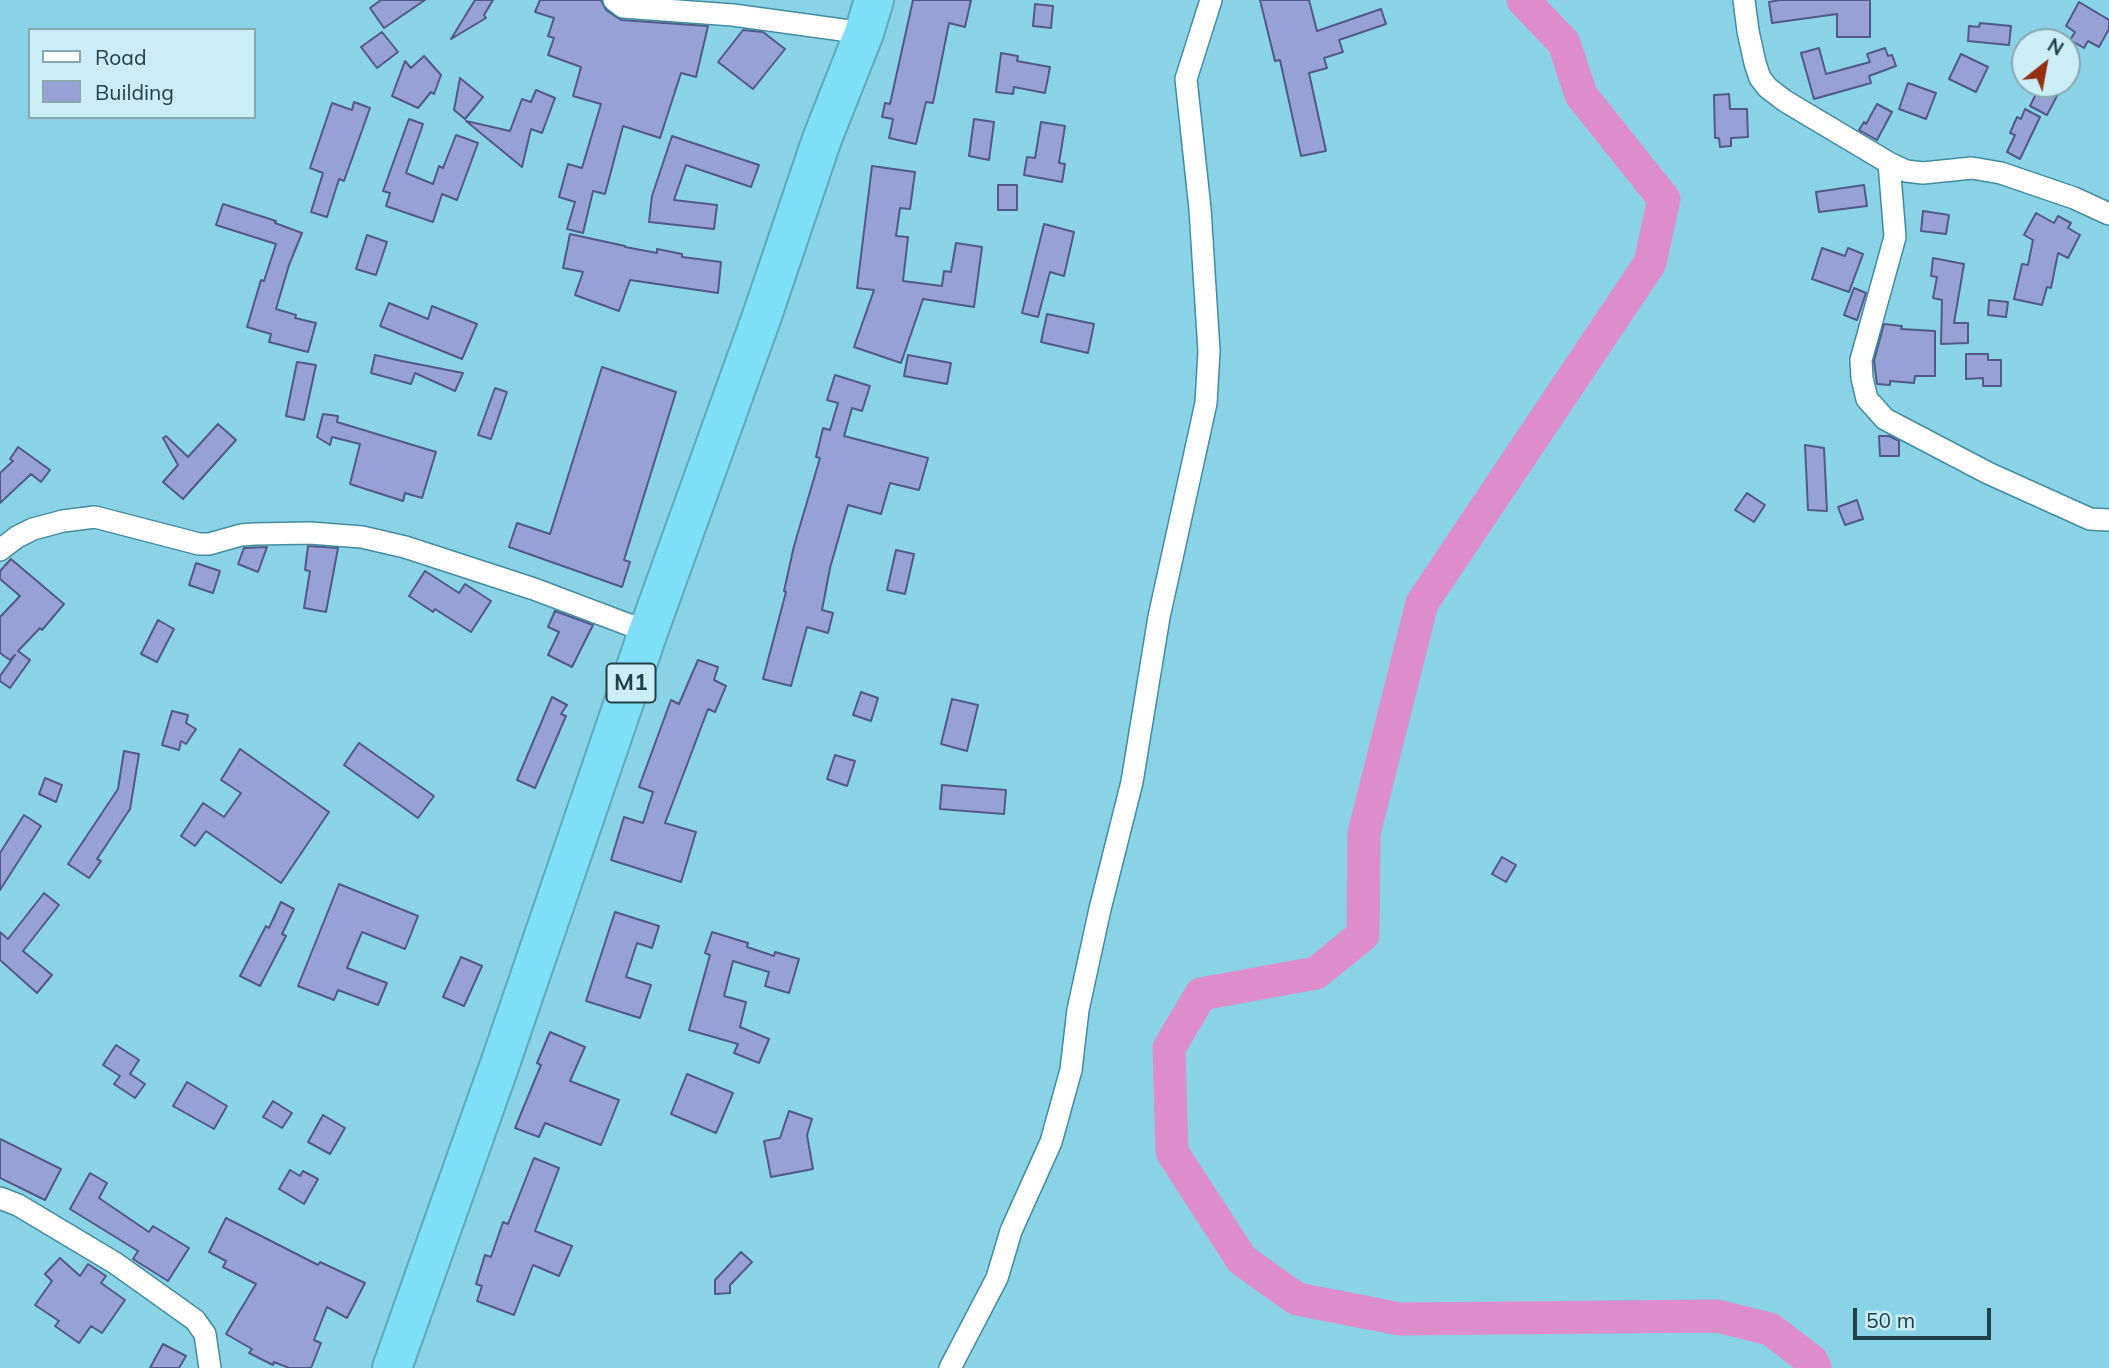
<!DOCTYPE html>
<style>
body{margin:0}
#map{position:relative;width:2109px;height:1368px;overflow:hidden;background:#8ad2e5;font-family:Mulish,sans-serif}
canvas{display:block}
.legend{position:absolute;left:28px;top:28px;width:228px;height:91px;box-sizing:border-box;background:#caedf6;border:2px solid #87a8b1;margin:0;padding:9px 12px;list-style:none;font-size:21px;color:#234149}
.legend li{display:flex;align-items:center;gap:14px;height:35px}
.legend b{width:35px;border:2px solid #87a8b1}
.north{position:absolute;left:2011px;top:28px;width:70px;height:70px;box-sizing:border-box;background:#caedf6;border:2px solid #87a8b1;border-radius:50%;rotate:31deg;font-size:19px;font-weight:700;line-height:28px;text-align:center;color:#234149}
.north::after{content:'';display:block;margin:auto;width:24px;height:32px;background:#973012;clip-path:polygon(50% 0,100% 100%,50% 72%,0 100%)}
.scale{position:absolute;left:1853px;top:1308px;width:138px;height:32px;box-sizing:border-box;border:4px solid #234149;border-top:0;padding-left:9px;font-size:21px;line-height:24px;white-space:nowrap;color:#234149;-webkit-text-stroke:5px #caedf6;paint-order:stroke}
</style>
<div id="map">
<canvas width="2109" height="1368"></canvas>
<ul class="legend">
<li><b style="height:9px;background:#fff"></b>Road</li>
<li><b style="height:19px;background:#97a1d5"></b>Building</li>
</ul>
<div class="north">N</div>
<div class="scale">50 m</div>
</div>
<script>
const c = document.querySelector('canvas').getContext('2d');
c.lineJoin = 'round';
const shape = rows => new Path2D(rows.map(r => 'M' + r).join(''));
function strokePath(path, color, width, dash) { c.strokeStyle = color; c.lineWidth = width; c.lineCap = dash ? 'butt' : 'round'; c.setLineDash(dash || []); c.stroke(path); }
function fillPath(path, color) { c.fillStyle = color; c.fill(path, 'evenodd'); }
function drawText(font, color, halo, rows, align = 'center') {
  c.font = font + ' Mulish,sans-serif'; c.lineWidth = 5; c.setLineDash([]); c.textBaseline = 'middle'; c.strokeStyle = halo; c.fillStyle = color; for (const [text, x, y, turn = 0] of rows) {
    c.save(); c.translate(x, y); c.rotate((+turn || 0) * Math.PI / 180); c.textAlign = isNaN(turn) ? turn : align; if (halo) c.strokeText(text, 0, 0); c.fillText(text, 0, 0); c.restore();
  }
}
strokePath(shape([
 [1523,0,1564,43,1581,95,1664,199,1650,263,1422,603,1364,833,1363,935,1316,973,1201,994,1169,1048,1172,1152,1242,1260,1297,1299,1400,1319,1717,1316,1770,1329,1812,1361,1815,1368]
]), '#dd8eca', 33);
const building = shape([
 [381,0,425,0,384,28,370,8,381,0],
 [475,0,493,0,484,15,486,18,451,39,475,0],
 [540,0,601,0,606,10,621,20,708,26,696,77,681,73,660,138,623,126,605,194,593,191,583,233,567,229,575,202,559,197,568,164,582,168,601,104,573,96,581,67,548,55,554,38,548,36,554,18,535,12,540,0],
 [913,0,971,0,965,27,949,23,933,103,926,102,916,144,889,138,893,119,882,117,885,103,890,104,913,0],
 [1260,0,1309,0,1317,31,1381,9,1386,24,1339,40,1343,52,1324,58,1327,68,1309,73,1326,151,1301,156,1280,60,1275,61,1260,0],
 [1780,0,1870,0,1870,37,1837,37,1837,14,1772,23,1769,2,1780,0],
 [2079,2,2109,20,2109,29,2099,47,2088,41,2084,48,2070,40,2075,32,2066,26,2079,2],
 [1035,4,1053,6,1051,28,1033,26,1035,4],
 [1980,23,2011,26,2009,45,1968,41,1969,26,1979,27,1980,23],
 [743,30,763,32,785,49,753,89,718,62,743,30],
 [382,32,398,52,377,68,361,47,382,32],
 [1819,48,1826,74,1870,62,1867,54,1885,48,1888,56,1892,55,1896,66,1869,76,1871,83,1814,99,1801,53,1819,48],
 [1001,53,1018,56,1017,61,1050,67,1045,93,1014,87,1013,94,996,92,1001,53],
 [1961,54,1988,67,1976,92,1949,79,1961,54],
 [424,56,441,75,434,94,431,92,418,108,392,96,405,61,411,68,424,56],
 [460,78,483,97,465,119,454,110,460,78],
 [1908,83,1936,93,1926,119,1899,109,1908,83],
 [2041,84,2059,92,2047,115,2030,106,2041,84],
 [536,90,555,98,542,133,531,129,522,167,466,121,510,131,522,99,531,102,536,90],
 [1729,94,1730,109,1747,109,1748,137,1731,138,1731,146,1720,147,1719,138,1715,138,1714,95,1729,94],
 [354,102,370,108,344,181,339,179,327,217,311,212,323,173,310,168,332,103,352,110,354,102],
 [1877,104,1892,112,1877,140,1859,130,1864,122,1866,124,1877,104],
 [2025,109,2040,117,2020,159,2007,152,2015,135,2010,133,2017,117,2021,119,2025,109],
 [409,119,423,124,406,173,433,184,439,166,443,168,456,135,478,143,457,200,442,194,433,222,386,206,390,193,383,191,409,119],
 [974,119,994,122,989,160,969,156,974,119],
 [1041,122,1065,126,1059,163,1065,164,1062,182,1024,175,1027,157,1035,158,1041,122],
 [672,136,759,165,751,187,686,165,674,200,717,205,714,229,649,222,652,196,672,136],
 [872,166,915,172,910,209,900,208,896,236,908,237,903,281,942,286,944,271,951,272,956,243,982,247,974,307,923,299,901,363,854,347,874,290,857,288,872,166],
 [998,185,1017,185,1017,210,998,210,998,185],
 [1864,185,1867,206,1819,212,1816,192,1864,185],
 [223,204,276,221,275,223,302,233,289,265,276,309,296,315,295,318,316,323,308,352,269,342,271,334,247,327,261,280,264,281,276,244,216,225,223,204],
 [1923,211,1949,215,1946,234,1921,231,1923,211],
 [2036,213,2054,223,2058,216,2071,223,2068,228,2080,235,2068,258,2058,253,2051,288,2047,287,2042,305,2014,299,2022,264,2028,265,2033,240,2024,235,2036,213],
 [1044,224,1074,232,1064,276,1050,272,1038,317,1022,313,1044,224],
 [570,234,625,246,625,247,657,253,657,249,682,254,682,257,721,262,718,293,630,280,619,311,575,295,583,272,563,268,570,234],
 [367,235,387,242,376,275,356,269,367,235],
 [1822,248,1845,256,1848,248,1863,254,1849,292,1812,279,1822,248],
 [1933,258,1964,264,1954,323,1968,323,1968,343,1941,344,1942,300,1933,298,1937,277,1931,276,1933,258],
 [1854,288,1866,293,1857,320,1844,315,1854,288],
 [1989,300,2008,302,2006,317,1988,315,1989,300],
 [389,303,428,319,432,306,477,324,462,359,380,326,389,303],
 [1047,314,1094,324,1088,353,1041,342,1047,314],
 [1884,324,1902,326,1901,329,1935,331,1935,376,1915,376,1914,383,1890,381,1890,385,1877,384,1874,361,1884,324],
 [1966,354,1988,354,1988,360,2001,360,2001,386,1983,386,1983,378,1966,379,1966,354],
 [375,355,402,361,463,373,455,391,415,373,411,384,371,373,375,355],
 [908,355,951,363,947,384,904,376,908,355],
 [297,362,316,365,304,420,286,416,297,362],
 [602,367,676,392,624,560,630,562,622,587,509,547,517,523,550,534,602,367],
 [835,375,870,386,862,411,852,408,844,436,928,458,919,490,890,483,881,514,848,505,830,568,822,610,833,613,828,633,807,627,791,686,763,679,786,592,784,591,794,546,820,458,816,457,823,428,830,430,838,403,827,400,835,375],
 [495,388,507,392,491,439,478,435,495,388],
 [323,414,338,416,337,422,436,452,422,498,405,493,403,501,350,484,360,444,332,437,330,445,317,437,323,414],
 [218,424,236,440,183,499,163,482,178,465,163,438,166,436,188,457,218,424],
 [1879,436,1889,436,1899,441,1899,456,1880,456,1879,436],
 [1805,445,1824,448,1827,511,1808,510,1805,445],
 [18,447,50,470,41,482,31,474,0,503,0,473,13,461,10,459,18,447],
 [1747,493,1765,505,1754,522,1735,510,1747,493],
 [1857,500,1863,519,1845,525,1838,507,1857,500],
 [308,546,338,548,326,612,304,608,310,571,305,570,308,546],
 [267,547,258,572,238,564,244,548,267,547],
 [896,550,914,554,905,594,887,590,896,550],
 [11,559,64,604,42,630,40,628,18,651,30,660,10,688,0,681,0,676,15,655,10,660,0,653,0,617,20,596,0,579,0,571,11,559],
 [196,563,220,571,213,593,189,585,196,563],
 [425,571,459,593,465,584,491,601,471,632,435,609,433,612,409,596,425,571],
 [555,611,593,625,572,667,548,655,559,632,548,627,555,611],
 [158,620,174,629,157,662,141,654,158,620],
 [698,660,718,667,714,680,726,686,715,712,708,709,665,823,696,832,681,882,611,860,624,817,643,823,653,792,639,787,671,700,679,704,698,660],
 [861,692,878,698,871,721,853,715,861,692],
 [552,697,567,705,561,714,566,716,535,788,517,780,552,697],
 [952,699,978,705,967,751,941,744,952,699],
 [172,711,188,715,186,723,196,729,186,744,181,741,179,750,162,745,172,711],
 [359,743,434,796,418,818,344,765,359,743],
 [240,749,329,812,281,883,206,831,195,846,181,836,203,803,224,817,241,793,221,780,240,749],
 [124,751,139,754,130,809,97,859,101,861,89,878,68,864,118,789,124,751],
 [835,755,855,761,847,786,827,779,835,755],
 [45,778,62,785,56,802,39,794,45,778],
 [942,785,1006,790,1004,814,940,809,942,785],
 [24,815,41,826,0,890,0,853,24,815],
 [1502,857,1516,865,1506,882,1492,874,1502,857],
 [339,884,418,916,405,949,362,932,347,968,387,983,378,1005,338,990,334,1000,298,986,339,884],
 [44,893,59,905,23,951,52,975,37,993,0,960,0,932,8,939,44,893],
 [281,902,294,909,282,934,286,936,260,986,240,976,266,926,269,928,281,902],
 [615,912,659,926,652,948,637,943,626,977,651,985,640,1018,586,1001,615,912],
 [712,932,748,943,747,947,774,956,775,952,799,959,789,993,765,986,769,972,733,961,724,996,746,1002,740,1027,769,1039,759,1063,734,1053,738,1044,689,1030,710,955,705,953,712,932],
 [461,957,482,966,464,1006,443,997,461,957],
 [550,1032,585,1047,570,1081,619,1100,601,1145,545,1123,539,1137,515,1128,541,1065,537,1063,550,1032],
 [116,1045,139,1060,130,1074,145,1084,135,1098,114,1084,120,1076,103,1065,116,1045],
 [687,1074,733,1093,716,1133,671,1114,687,1074],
 [187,1082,227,1106,214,1129,173,1106,187,1082],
 [273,1101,292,1113,282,1128,263,1117,273,1101],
 [789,1111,812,1119,807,1135,813,1169,771,1177,764,1141,780,1138,789,1111],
 [323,1115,345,1128,330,1154,308,1142,323,1115],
 [0,1139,61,1169,45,1200,0,1178,0,1139],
 [534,1158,559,1168,535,1231,572,1246,559,1276,533,1265,514,1315,477,1301,482,1286,476,1284,485,1255,491,1257,503,1222,508,1224,534,1158],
 [290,1170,300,1176,303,1171,318,1179,304,1204,279,1189,290,1170],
 [90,1173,107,1183,99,1198,149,1232,153,1226,189,1248,168,1281,133,1259,138,1251,70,1209,90,1173],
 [226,1218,318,1265,320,1262,365,1283,347,1318,327,1307,314,1340,321,1343,311,1368,289,1368,274,1362,273,1365,249,1353,252,1349,226,1334,256,1284,223,1267,226,1261,209,1252,226,1218],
 [741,1252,752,1262,730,1285,730,1293,715,1294,715,1280,741,1252],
 [60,1258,80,1276,88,1264,106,1276,101,1283,125,1300,102,1333,91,1326,79,1343,55,1326,59,1321,35,1305,52,1281,45,1274,60,1258],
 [163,1344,186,1356,179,1368,150,1368,163,1344]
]);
fillPath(building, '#97a1d5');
strokePath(building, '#515988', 2);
const street = shape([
 [614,0,623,7,733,15,864,33],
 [1744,0,1748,31,1755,63,1760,78,1768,88,1785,101,1889,163,1906,171,1923,173,1972,168,2001,173,2074,198,2109,214],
 [1889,163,1895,237,1861,360,1862,378,1867,399,1885,419,1988,473,2090,519,2109,520],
 [0,550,17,537,33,529,63,521,95,517,199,544,209,544,241,535,255,534,310,533,362,537,405,547,534,589,648,632],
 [0,1198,18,1205,115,1263,195,1320,205,1334,210,1368],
 [950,1368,997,1278,1011,1231,1051,1142,1071,1070,1078,1010,1100,909,1132,782,1159,617,1206,403,1209,351,1200,209,1186,79,1211,0]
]);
const highway = shape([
 [392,1368,501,1061,648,632,762,316,822,139,864,33,874,0]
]);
strokePath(street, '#438b9d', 24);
strokePath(highway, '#5ea8ba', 42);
strokePath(street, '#fff', 21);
strokePath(highway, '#7edff7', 38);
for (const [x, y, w] of [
 [631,683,49]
]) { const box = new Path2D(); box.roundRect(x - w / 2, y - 19.5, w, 39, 5); c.fillStyle = '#caedf6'; c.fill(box); strokePath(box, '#234149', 2); }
drawText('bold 23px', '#234149', null, [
 ["M1",631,683]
]);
</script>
